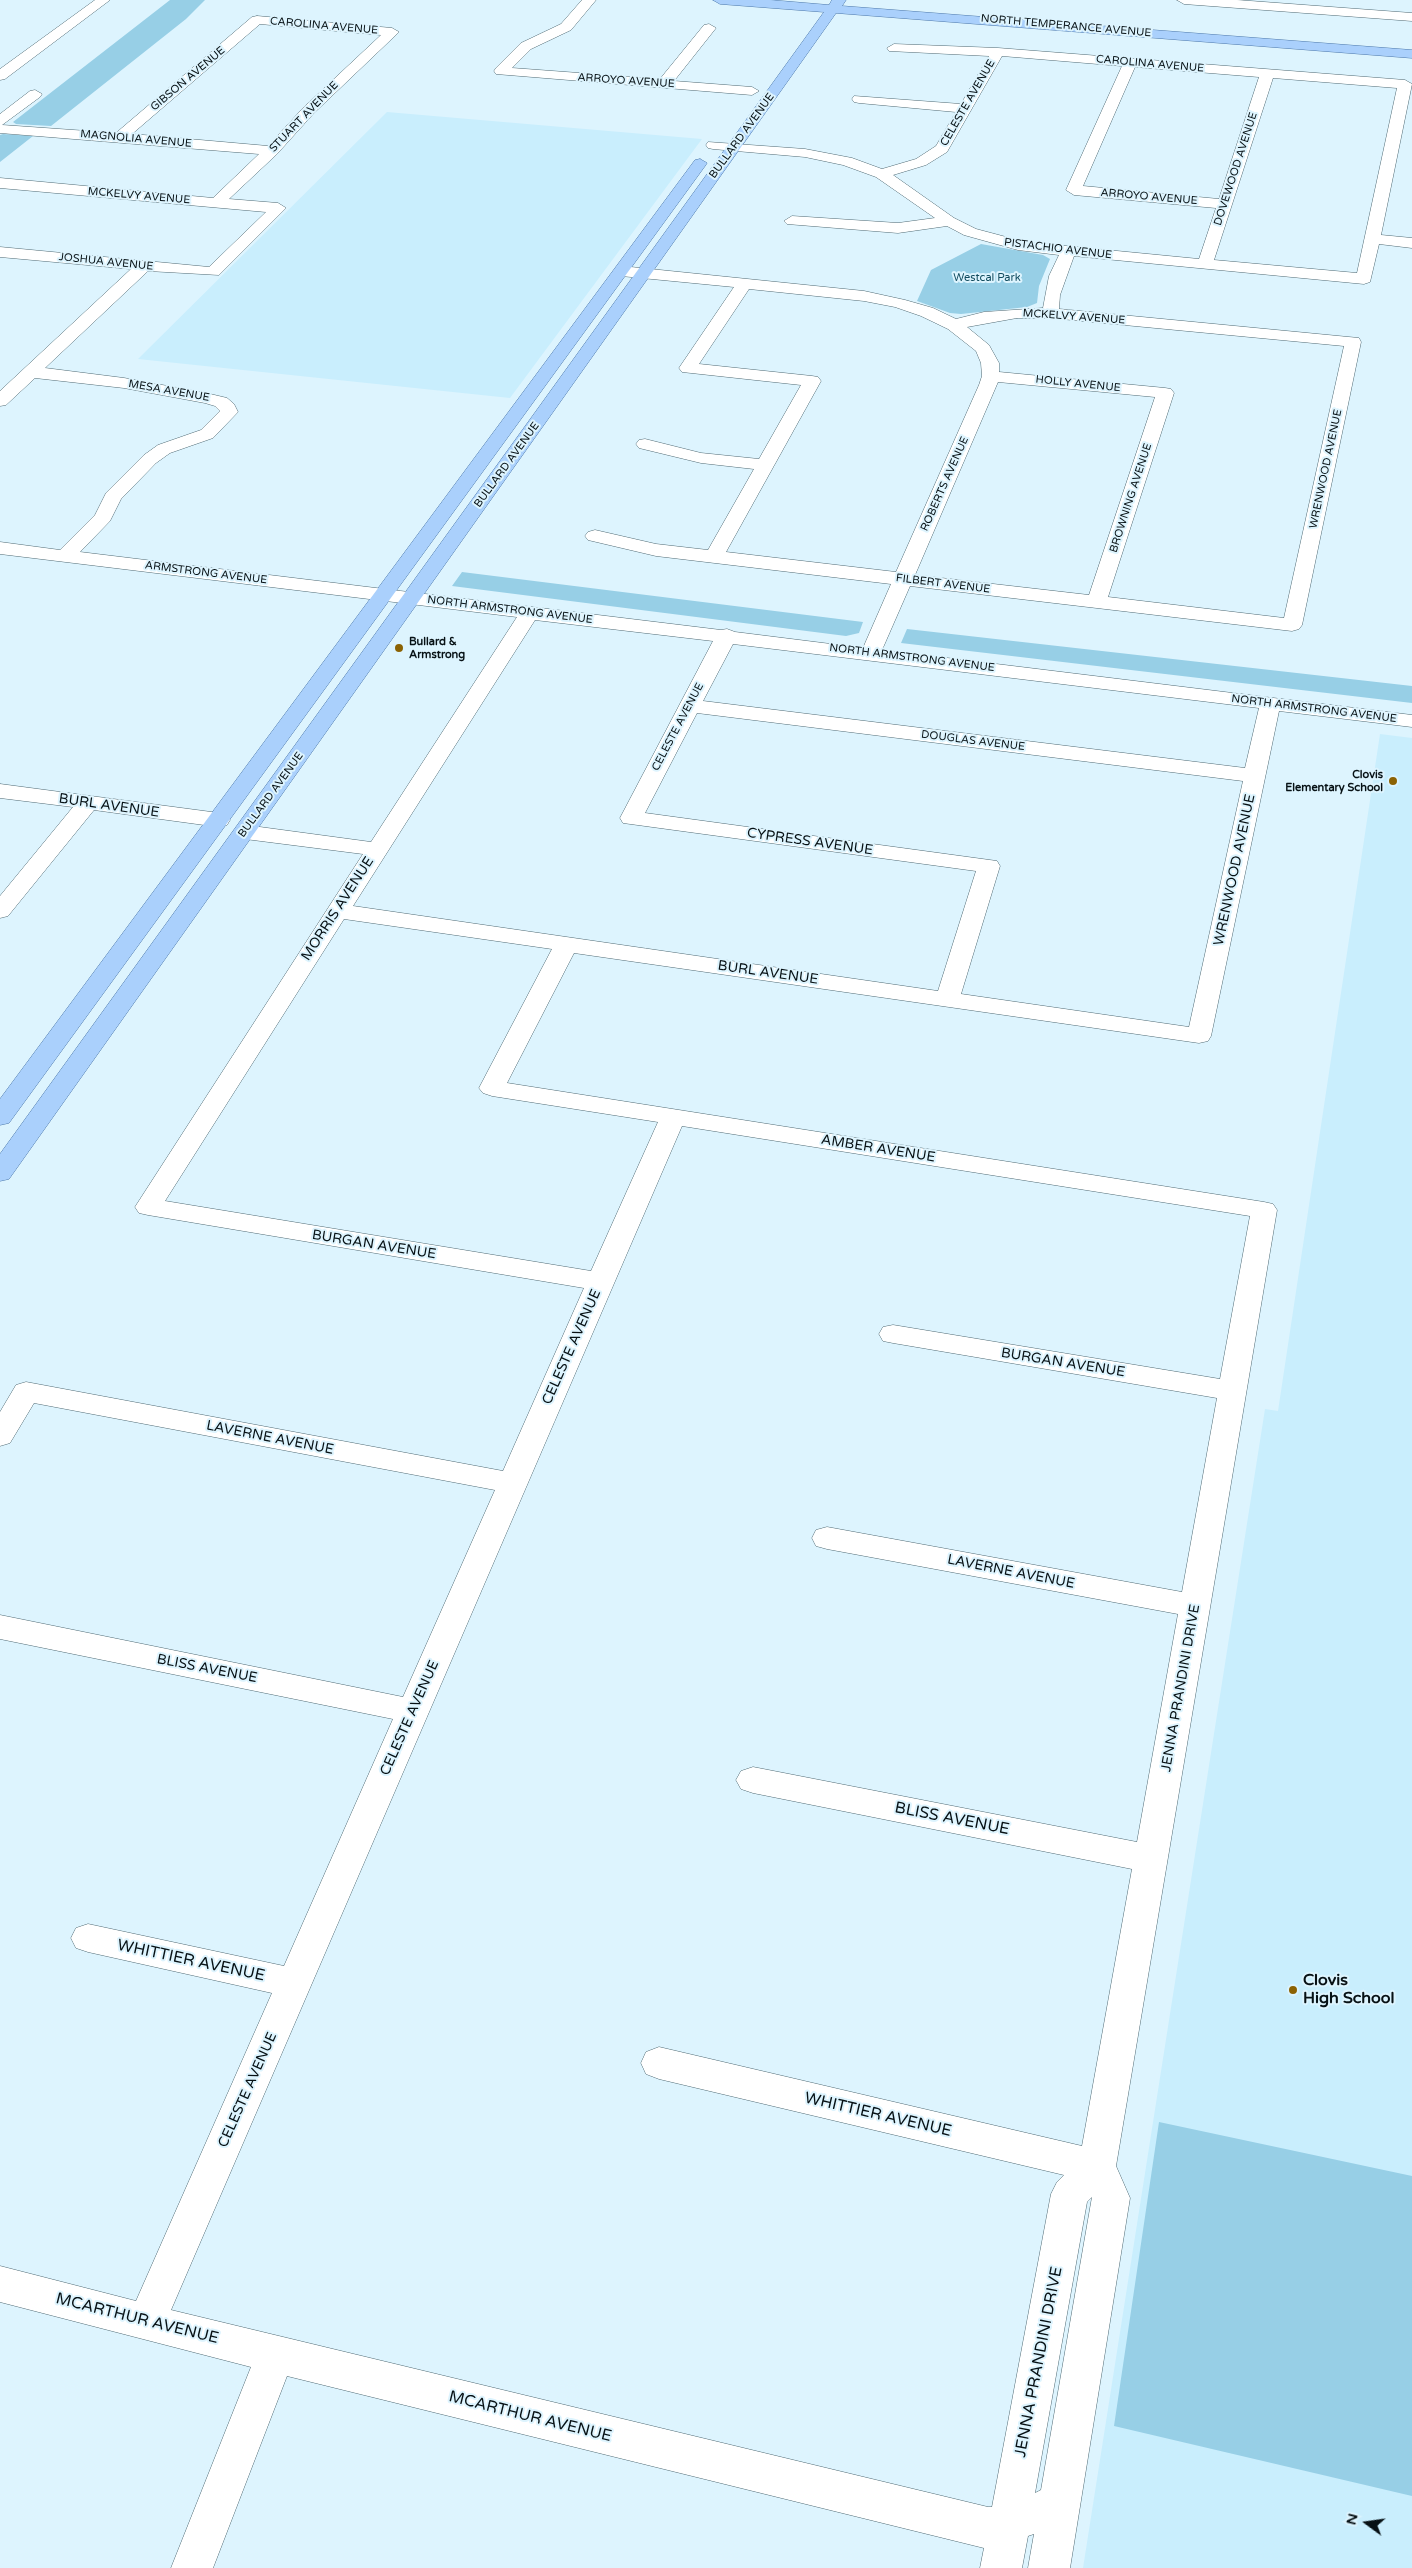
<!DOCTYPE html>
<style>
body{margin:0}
#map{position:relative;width:1412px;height:2568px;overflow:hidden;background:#ddf4fe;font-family:"Varela Round",sans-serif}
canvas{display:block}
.north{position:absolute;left:1342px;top:2498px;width:50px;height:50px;-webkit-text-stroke:4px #ddf4fe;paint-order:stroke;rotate:284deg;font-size:14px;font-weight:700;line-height:20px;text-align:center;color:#071115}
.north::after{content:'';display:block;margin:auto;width:18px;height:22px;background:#071115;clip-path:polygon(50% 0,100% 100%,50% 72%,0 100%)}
</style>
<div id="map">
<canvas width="1412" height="2568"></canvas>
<div class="north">N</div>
</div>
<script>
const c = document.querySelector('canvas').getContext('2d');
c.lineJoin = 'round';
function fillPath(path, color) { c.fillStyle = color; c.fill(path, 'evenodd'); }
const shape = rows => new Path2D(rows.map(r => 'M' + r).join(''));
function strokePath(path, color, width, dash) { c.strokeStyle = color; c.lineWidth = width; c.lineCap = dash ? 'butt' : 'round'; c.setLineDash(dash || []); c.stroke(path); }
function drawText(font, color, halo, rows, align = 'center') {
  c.font = font + ' "Varela Round",sans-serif'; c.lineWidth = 4; c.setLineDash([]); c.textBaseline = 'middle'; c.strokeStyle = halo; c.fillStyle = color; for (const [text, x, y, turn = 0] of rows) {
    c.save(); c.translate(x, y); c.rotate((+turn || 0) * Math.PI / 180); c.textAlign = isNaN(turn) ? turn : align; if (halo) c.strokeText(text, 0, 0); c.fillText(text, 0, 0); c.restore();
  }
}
fillPath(shape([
 [387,112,702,139,510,398,138,359],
 [1380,734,1412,738,1412,2568,1083,2568,1265,1409,1278,1411]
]), '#c9eefd');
fillPath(shape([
 [170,0,205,0,186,19,51,126,16,124,13,122],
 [0,135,3,134,33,136,0,162],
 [981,244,1043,255,1050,259,1039,286,1037,303,1027,307,961,314,950,313,917,301,931,270],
 [462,572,863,622,859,633,846,636,452,586],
 [907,629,1412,686,1412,703,901,643],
 [1159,2122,1412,2176,1412,2496,1114,2426]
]), '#97cfe6');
const minor = shape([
 [95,0,110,0,5,79,0,80,0,69,95,0],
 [582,0,596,0,571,30,531,49,512,68,660,79,704,25,709,24,716,28,674,81,752,87,759,91,752,95,496,74,494,71,496,68,521,43,561,24,582,0],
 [1177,0,1237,0,1412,13,1412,21,1184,4,1177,0],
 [257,16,392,28,399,32,314,113,277,154,229,199,278,203,286,208,219,275,148,271,45,368,124,378,206,393,227,398,234,404,238,412,213,438,170,453,156,463,121,499,110,521,80,552,721,630,727,629,735,632,863,648,891,584,656,556,588,540,585,536,588,532,595,530,656,544,708,550,754,469,701,463,639,448,636,444,639,440,645,439,701,453,759,459,801,385,682,372,679,368,734,287,621,276,613,271,621,266,864,291,905,300,933,308,956,319,984,312,1043,308,1049,276,1059,255,1018,250,964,235,947,226,898,233,787,224,784,221,792,216,898,223,935,218,876,177,843,165,805,157,713,149,708,148,706,145,708,142,805,149,852,158,882,169,916,159,936,146,956,112,859,103,854,102,852,99,854,96,961,104,989,56,889,51,887,48,894,44,998,48,1405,80,1412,84,1381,235,1412,238,1412,248,1379,244,1370,282,1364,284,1074,256,1060,295,1059,309,1359,338,1361,342,1302,625,1299,629,1292,631,910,586,882,650,1412,715,1412,727,1279,711,1211,1036,1208,1041,1199,1043,574,953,507,1083,1264,1202,1273,1204,1277,1210,1116,2166,1130,2198,1070,2568,1028,2568,1034,2534,1028,2536,1022,2568,980,2568,984,2548,287,2376,213,2568,171,2568,251,2367,0,2302,0,2266,136,2301,272,1993,88,1952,76,1948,71,1938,76,1928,88,1924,284,1966,393,1719,0,1639,0,1615,403,1697,495,1490,34,1403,10,1443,0,1446,0,1412,16,1385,26,1382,503,1471,584,1288,148,1215,139,1213,135,1207,363,854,245,839,237,837,234,832,237,827,245,825,371,842,517,617,0,554,0,542,60,550,95,515,106,493,144,455,158,445,201,430,220,411,215,406,205,403,124,388,35,378,6,405,0,406,0,391,131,269,0,257,0,247,209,267,266,212,0,188,0,178,213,198,259,154,0,133,0,114,30,91,35,90,42,94,40,97,2,125,116,133,252,17,257,16],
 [260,24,381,35,304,107,268,146,132,134,260,24],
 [1002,56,1122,66,1066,190,1074,195,1216,208,1199,259,1025,242,976,229,954,218,893,175,926,165,947,152,1002,56],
 [1135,67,1259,77,1219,199,1083,186,1135,67],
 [1273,78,1397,88,1357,273,1214,260,1273,78],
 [749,289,864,301,895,307,921,316,948,329,976,351,981,363,982,376,979,385,896,572,726,552,821,381,818,377,812,376,699,364,749,289],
 [1017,318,1051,318,1344,346,1284,618,1108,597,1174,393,1171,389,1165,388,999,372,999,363,989,345,967,327,1017,318],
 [998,382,1155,397,1089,595,915,575,998,382],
 [535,620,713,641,620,818,623,823,976,871,938,991,353,906,535,620],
 [733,644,1259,708,1245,768,703,701,733,644],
 [697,713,1243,781,1189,1027,961,994,1000,866,997,861,645,813,697,713],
 [344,919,552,949,479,1088,483,1093,492,1096,658,1122,591,1271,165,1201,344,919],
 [682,1126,1250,1216,1220,1379,893,1325,883,1327,879,1334,883,1341,893,1343,1217,1398,1182,1592,827,1527,816,1530,812,1538,816,1546,827,1549,1178,1614,1137,1842,753,1767,741,1771,736,1780,741,1789,753,1793,1132,1869,1082,2146,659,2047,646,2052,641,2063,646,2074,659,2079,1064,2175,1057,2182,1051,2194,992,2507,988,2507,171,2310,682,1126],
 [1092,2197,1041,2490,1035,2493,1087,2202,1092,2197],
 [0,784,219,813,227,815,230,820,227,825,219,827,94,810,8,916,0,918,0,896,73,807,0,798,0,784]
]);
const major = shape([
 [713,0,770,0,829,5,832,0,846,0,842,6,1412,50,1412,58,836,13,9,1179,0,1181,0,1154,824,12,720,4,713,0],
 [700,159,707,163,705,166,9,1123,0,1125,0,1099,695,160,700,159]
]);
strokePath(minor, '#506a74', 1);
strokePath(major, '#4d78aa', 1);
fillPath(minor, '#fff');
fillPath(major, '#aad0fc');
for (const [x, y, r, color] of [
 [399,648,5,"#8b6203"],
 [1393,781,5,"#8b6203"],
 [1293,1990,5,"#8b6203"]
]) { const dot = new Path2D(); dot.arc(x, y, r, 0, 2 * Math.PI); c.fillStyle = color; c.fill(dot); strokePath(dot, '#ddf4fe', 2); }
drawText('11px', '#071115', '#ddf4fe', [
 ["CAROLINA AVENUE",324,26,5],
 ["NORTH TEMPERANCE AVENUE",1066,26,5],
 ["CAROLINA AVENUE",1150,64,5],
 ["GIBSON AVENUE",188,79,-40],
 ["ARROYO AVENUE",626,81,4],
 ["CELESTE AVENUE",968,103,-60],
 ["STUART AVENUE",304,117,-46],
 ["BULLARD AVENUE",742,136,-54],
 ["MAGNOLIA AVENUE",136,139,5],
 ["DOVEWOOD AVENUE",1236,169,-72],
 ["MCKELVY AVENUE",139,196,5],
 ["ARROYO AVENUE",1149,197,5],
 ["PISTACHIO AVENUE",1058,249,7],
 ["JOSHUA AVENUE",106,262,6],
 ["MCKELVY AVENUE",1074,317,4],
 ["HOLLY AVENUE",1078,384,6],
 ["MESA AVENUE",169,391,10],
 ["BULLARD AVENUE",507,465,-54],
 ["WRENWOOD AVENUE",1326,469,-78],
 ["ROBERTS AVENUE",945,484,-66],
 ["BROWNING AVENUE",1131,498,-72],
 ["ARMSTRONG AVENUE",206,573,7],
 ["FILBERT AVENUE",943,584,7],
 ["NORTH ARMSTRONG AVENUE",510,610,7],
 ["NORTH ARMSTRONG AVENUE",912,658,7],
 ["NORTH ARMSTRONG AVENUE",1314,709,7],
 ["CELESTE AVENUE",678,727,-62],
 ["DOUGLAS AVENUE",973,741,7],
 ["BULLARD AVENUE",271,795,-54]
]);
drawText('11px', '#114b5e', '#ddf4fe', [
 ["Westcal Park",987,278]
]);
drawText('bold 11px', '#071115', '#ddf4fe', [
 ["Bullard &",409,642],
 ["Armstrong",409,655],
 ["Clovis",1383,775,"right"],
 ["Elementary School",1383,788,"right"]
], 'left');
drawText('14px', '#071115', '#ddf4fe', [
 ["BURL AVENUE",109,806,8],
 ["CYPRESS AVENUE",810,842,8],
 ["WRENWOOD AVENUE",1235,870,-78],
 ["MORRIS AVENUE",338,909,-57],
 ["BURL AVENUE",768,973,8],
 ["AMBER AVENUE",878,1149,9],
 ["BURGAN AVENUE",374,1245,9],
 ["CELESTE AVENUE",572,1347,-66],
 ["BURGAN AVENUE",1063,1363,9],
 ["LAVERNE AVENUE",270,1438,11],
 ["LAVERNE AVENUE",1011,1572,11],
 ["BLISS AVENUE",207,1669,11],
 ["JENNA PRANDINI DRIVE",1181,1688,-80],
 ["CELESTE AVENUE",410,1718,-66],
 ["CELESTE AVENUE",248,2090,-66]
]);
drawText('16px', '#071115', '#ddf4fe', [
 ["BLISS AVENUE",952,1819,11],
 ["WHITTIER AVENUE",191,1961,12],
 ["WHITTIER AVENUE",878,2115,13],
 ["MCARTHUR AVENUE",137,2319,14],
 ["JENNA PRANDINI DRIVE",1039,2362,-79],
 ["MCARTHUR AVENUE",530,2417,14]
]);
drawText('bold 16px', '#071115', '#ddf4fe', [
 ["Clovis",1303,1981],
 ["High School",1303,1999]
], 'left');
</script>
